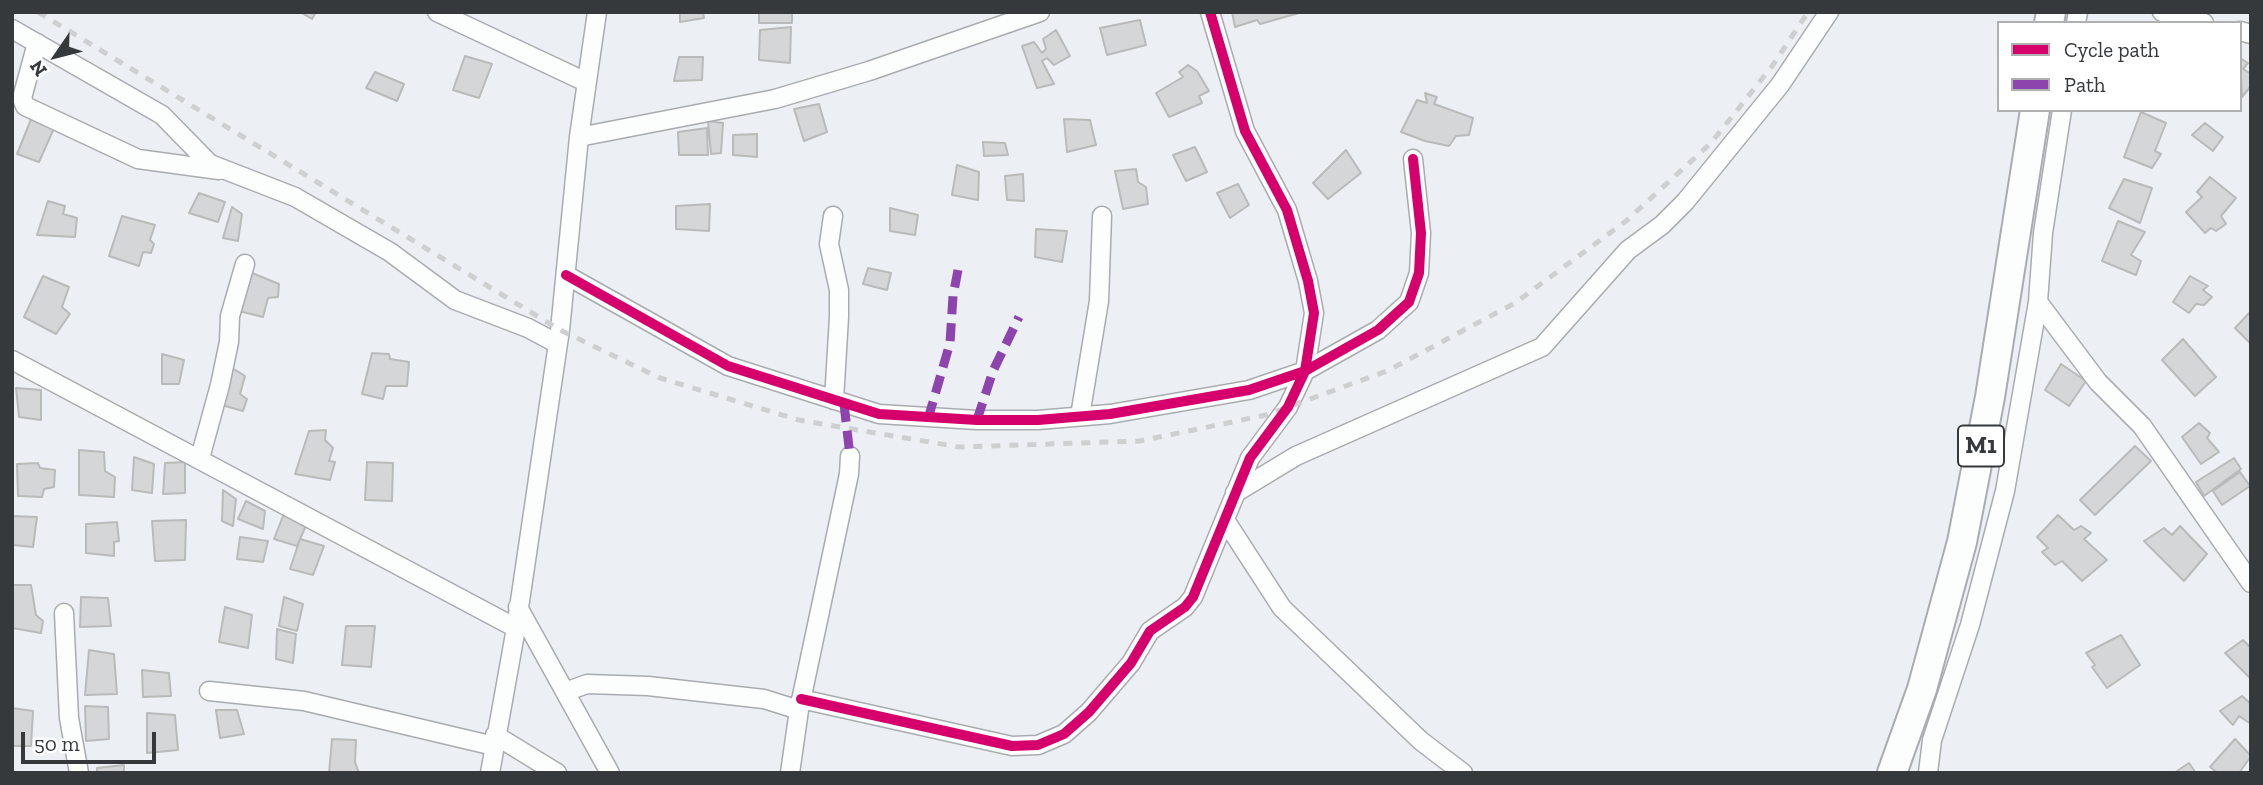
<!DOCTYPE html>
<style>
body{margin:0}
#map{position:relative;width:2263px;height:785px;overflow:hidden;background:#ecf0f4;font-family:"Zilla Slab",serif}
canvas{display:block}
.frame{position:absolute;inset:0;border:14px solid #36393c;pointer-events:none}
.legend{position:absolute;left:1997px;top:21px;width:245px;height:91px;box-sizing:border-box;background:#fff;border:2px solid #afb0b1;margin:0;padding:9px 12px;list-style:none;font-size:21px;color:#36393c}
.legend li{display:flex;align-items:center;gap:14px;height:35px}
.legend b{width:35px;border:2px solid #afb0b1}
.north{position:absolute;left:21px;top:21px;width:70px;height:70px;-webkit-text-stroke:5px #fff;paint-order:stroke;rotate:235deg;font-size:19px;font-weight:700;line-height:28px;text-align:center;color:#36393c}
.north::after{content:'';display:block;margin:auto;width:24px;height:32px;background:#36393c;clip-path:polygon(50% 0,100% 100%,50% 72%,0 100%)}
.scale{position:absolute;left:21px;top:732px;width:135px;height:32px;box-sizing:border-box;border:4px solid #36393c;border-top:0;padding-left:9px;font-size:21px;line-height:24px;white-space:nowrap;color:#36393c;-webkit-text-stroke:5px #fff;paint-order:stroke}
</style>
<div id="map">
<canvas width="2263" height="785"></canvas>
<div class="frame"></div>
<ul class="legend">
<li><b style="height:9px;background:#d6006c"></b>Cycle path</li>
<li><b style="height:9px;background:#8e44ad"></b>Path</li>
</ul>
<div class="north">N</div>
<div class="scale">50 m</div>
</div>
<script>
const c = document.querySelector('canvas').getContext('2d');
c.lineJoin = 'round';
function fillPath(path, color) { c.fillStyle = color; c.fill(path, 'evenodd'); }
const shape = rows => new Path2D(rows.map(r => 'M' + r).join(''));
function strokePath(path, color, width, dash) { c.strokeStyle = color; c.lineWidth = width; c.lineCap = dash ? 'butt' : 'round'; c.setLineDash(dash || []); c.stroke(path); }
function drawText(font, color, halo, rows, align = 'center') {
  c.font = font + ' "Zilla Slab",serif'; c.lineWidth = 7; c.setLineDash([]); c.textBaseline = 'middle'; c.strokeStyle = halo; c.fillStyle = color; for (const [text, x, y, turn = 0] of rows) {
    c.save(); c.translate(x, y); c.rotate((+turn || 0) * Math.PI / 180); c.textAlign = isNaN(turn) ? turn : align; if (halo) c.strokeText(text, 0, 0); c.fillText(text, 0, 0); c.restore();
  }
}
const building = shape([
 [300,12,316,12,312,19,300,12],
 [680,12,703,12,704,18,680,22,680,12],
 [759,12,792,12,792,23,759,23,759,12],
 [1232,12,1299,12,1299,13,1260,24,1257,20,1235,27,1232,12],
 [1140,20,1146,45,1107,55,1100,28,1140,20],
 [791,27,790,63,759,60,760,30,791,27],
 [1056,30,1070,56,1054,65,1047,58,1042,61,1054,84,1037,88,1022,46,1034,42,1042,53,1046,49,1043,39,1056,30],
 [465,56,492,64,479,98,453,90,465,56],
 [679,57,703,57,702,80,674,81,679,57],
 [2240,58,2248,63,2243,69,2251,74,2251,86,2242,97,2240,58],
 [1188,65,1197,71,1209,91,1199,96,1202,103,1169,117,1156,93,1183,77,1179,72,1188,65],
 [375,72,404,84,397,101,366,88,375,72],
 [1425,93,1437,97,1434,104,1473,118,1469,135,1456,136,1449,146,1425,141,1401,132,1417,100,1427,103,1425,93],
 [819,104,827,132,804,141,794,109,819,104],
 [34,112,55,126,39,162,17,154,34,112],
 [2141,112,2166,123,2155,151,2161,154,2152,168,2124,157,2141,112],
 [1064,119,1090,120,1096,145,1067,152,1064,119],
 [708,121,723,123,721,153,711,154,708,121],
 [2205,123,2223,137,2213,151,2192,135,2205,123],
 [707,128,708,155,679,155,678,132,707,128],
 [757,134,757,157,733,155,733,135,757,134],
 [983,142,1005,143,1008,155,984,156,983,142],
 [1195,147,1207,172,1186,181,1173,155,1195,147],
 [1346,150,1361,173,1328,199,1313,183,1346,150],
 [957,165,979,172,978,200,952,195,957,165],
 [1136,169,1138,182,1146,187,1148,204,1123,209,1115,171,1136,169],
 [1023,174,1024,201,1007,200,1005,176,1023,174],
 [2210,177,2236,198,2221,216,2226,224,2216,231,2211,228,2205,233,2186,212,2202,197,2197,192,2210,177],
 [2124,179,2152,188,2140,223,2109,208,2124,179],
 [1238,184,1249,205,1230,218,1217,193,1238,184],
 [199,193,225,202,218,222,189,213,199,193],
 [48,201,65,206,63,214,77,218,75,237,37,235,48,201],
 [710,204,709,231,676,229,676,206,710,204],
 [232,207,242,214,238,241,223,238,232,207],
 [890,208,918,215,915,235,890,231,890,208],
 [122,216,155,225,150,240,154,244,151,253,143,252,139,266,109,256,122,216],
 [2118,221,2145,232,2131,255,2141,261,2136,275,2102,261,2118,221],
 [1036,229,1067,231,1062,262,1035,257,1036,229],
 [868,268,891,273,887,290,863,284,868,268],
 [252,273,279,284,278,297,268,298,263,317,239,311,252,273],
 [43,276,69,287,62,307,70,314,56,334,24,317,43,276],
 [2190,276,2208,286,2203,290,2212,297,2204,305,2196,304,2189,313,2173,302,2190,276],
 [2251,311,2251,344,2235,328,2251,311],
 [2183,339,2216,377,2195,396,2162,360,2183,339],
 [372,353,389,354,390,359,409,362,407,386,386,386,383,399,362,394,372,353],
 [162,354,184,360,179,384,162,384,162,354],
 [2061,364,2086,381,2069,406,2045,390,2061,364],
 [229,366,245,376,240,394,247,399,243,411,218,404,229,366],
 [16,388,41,390,41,420,19,417,16,388],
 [2199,423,2210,433,2207,438,2219,452,2201,464,2182,437,2199,423],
 [326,430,325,440,333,448,329,461,335,462,330,480,295,474,309,431,326,430],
 [2135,446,2151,461,2095,515,2080,500,2135,446],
 [79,450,104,452,105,471,115,477,114,497,79,495,79,450],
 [134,457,154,464,152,493,132,490,134,457],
 [2234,458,2241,469,2204,496,2196,482,2234,458],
 [185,462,185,493,163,494,165,463,185,462],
 [367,462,393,463,392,501,365,500,367,462],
 [38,463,40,468,55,470,54,487,44,489,42,497,18,496,17,464,38,463],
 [2240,472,2250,486,2222,505,2213,491,2240,472],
 [223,490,236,499,233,526,222,521,223,490],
 [246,501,265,511,263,529,238,519,246,501],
 [285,511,308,521,297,546,274,539,285,511],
 [2058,515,2074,530,2081,526,2091,533,2084,539,2107,560,2082,581,2062,561,2055,565,2042,552,2048,548,2037,537,2058,515],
 [12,516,37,517,33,547,13,545,12,516],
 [186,520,185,560,155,561,152,521,186,520],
 [117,522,119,541,114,542,114,556,86,553,86,524,117,522],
 [2180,526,2207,554,2184,581,2144,541,2164,528,2172,535,2180,526],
 [240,537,268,541,263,562,237,559,240,537],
 [300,539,324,546,313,575,290,569,300,539],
 [12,585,31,585,36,615,43,621,41,633,12,628,12,585],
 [81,597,108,598,111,626,80,627,81,597],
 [284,597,303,604,297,631,279,626,284,597],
 [225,607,252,615,248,648,219,642,225,607],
 [346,626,375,626,371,667,342,665,346,626],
 [277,629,296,634,293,663,276,659,277,629],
 [2121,635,2140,665,2107,688,2092,667,2095,665,2086,653,2121,635],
 [2243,640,2251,648,2251,679,2225,653,2243,640],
 [89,650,114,654,117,694,85,695,89,650],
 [142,670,169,673,171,696,143,697,142,670],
 [2242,696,2251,704,2251,724,2239,716,2233,725,2220,711,2242,696],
 [85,706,108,707,109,739,86,741,85,706],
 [12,708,33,711,31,746,12,746,12,708],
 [216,710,237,710,244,734,220,738,216,710],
 [147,713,175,715,178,750,147,753,147,713],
 [332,739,356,740,355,762,359,773,329,773,332,739],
 [2235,739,2251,756,2239,773,2218,773,2210,767,2235,739],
 [2189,763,2196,773,2174,773,2189,763],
 [124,765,124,773,97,773,97,768,124,765]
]);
fillPath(building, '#d5d6d7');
strokePath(building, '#b9baba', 2);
const minor = shape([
 [437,12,586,82],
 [2162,12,2204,23],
 [2076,23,2078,12],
 [12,29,162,115,210,164,295,197,390,252,455,300,528,328,558,344],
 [2240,31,2251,34],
 [37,43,22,98,25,106,138,159,219,170],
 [579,137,775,99,869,71,1040,12],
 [833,216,829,244,839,290,839,317,834,400],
 [566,275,728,366,879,414,977,420,1038,420,1110,414,1249,390,1305,371,1378,330,1409,302,1419,273,1421,233,1413,159],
 [2038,302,2098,382,2142,426,2251,583],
 [12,360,516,628],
 [1080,416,1099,301,1102,216],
 [200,458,220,385,229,342,230,316,245,264],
 [1235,493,1296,456,1542,347,1628,250,1662,225,1685,202,1780,85,1829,12],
 [1225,520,1282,608,1421,741,1463,773],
 [518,607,610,773],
 [64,613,69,718,79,773],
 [209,691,304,701,494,746],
 [565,692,587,684,648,686,764,699,799,710],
 [801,699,1012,746,1038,745,1064,734,1089,712,1131,663,1150,631,1185,607,1193,597,1250,458,1288,407,1305,371,1314,313,1308,281,1287,210,1245,131,1210,12],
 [495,735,557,773],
 [490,773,516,628,560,330,579,137,597,12],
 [790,773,799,710,849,474,850,456],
 [1928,773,1932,740,1970,625,2005,491,2038,302,2043,233,2062,110]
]);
const primary = shape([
 [2049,23,2051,12],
 [1892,773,1922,689,1962,542,1990,397,2035,110]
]);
strokePath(minor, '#a9acaf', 21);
strokePath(primary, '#a9acaf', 32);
strokePath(minor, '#fcfdfd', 18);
strokePath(primary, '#fcfdfd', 28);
strokePath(shape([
 [38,12,560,330,660,378,799,420,959,447,1140,441,1266,415,1387,371,1515,303,1626,221,1711,143,1773,65,1808,12]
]), '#cecfd0', 5, [9, 9]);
strokePath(shape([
 [844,404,850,456],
 [928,419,950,343,953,296,958,270],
 [977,420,993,371,1019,317]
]), '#8e44ad', 9, [18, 9]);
strokePath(shape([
 [566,275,728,366,879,414,977,420,1038,420,1110,414,1249,390,1305,371,1378,330,1409,302,1419,273,1421,233,1413,159],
 [801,699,1012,746,1038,745,1064,734,1089,712,1131,663,1150,631,1185,607,1193,597,1250,458,1288,407,1305,371,1314,313,1308,281,1287,210,1245,131,1210,12]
]), '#d6006c', 10);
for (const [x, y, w] of [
 [1981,446,46]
]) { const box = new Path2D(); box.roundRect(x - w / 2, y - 20.5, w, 41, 5); c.fillStyle = '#fff'; c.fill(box); strokePath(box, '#36393c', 2); }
drawText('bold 24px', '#36393c', null, [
 ["M1",1981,446]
]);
</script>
